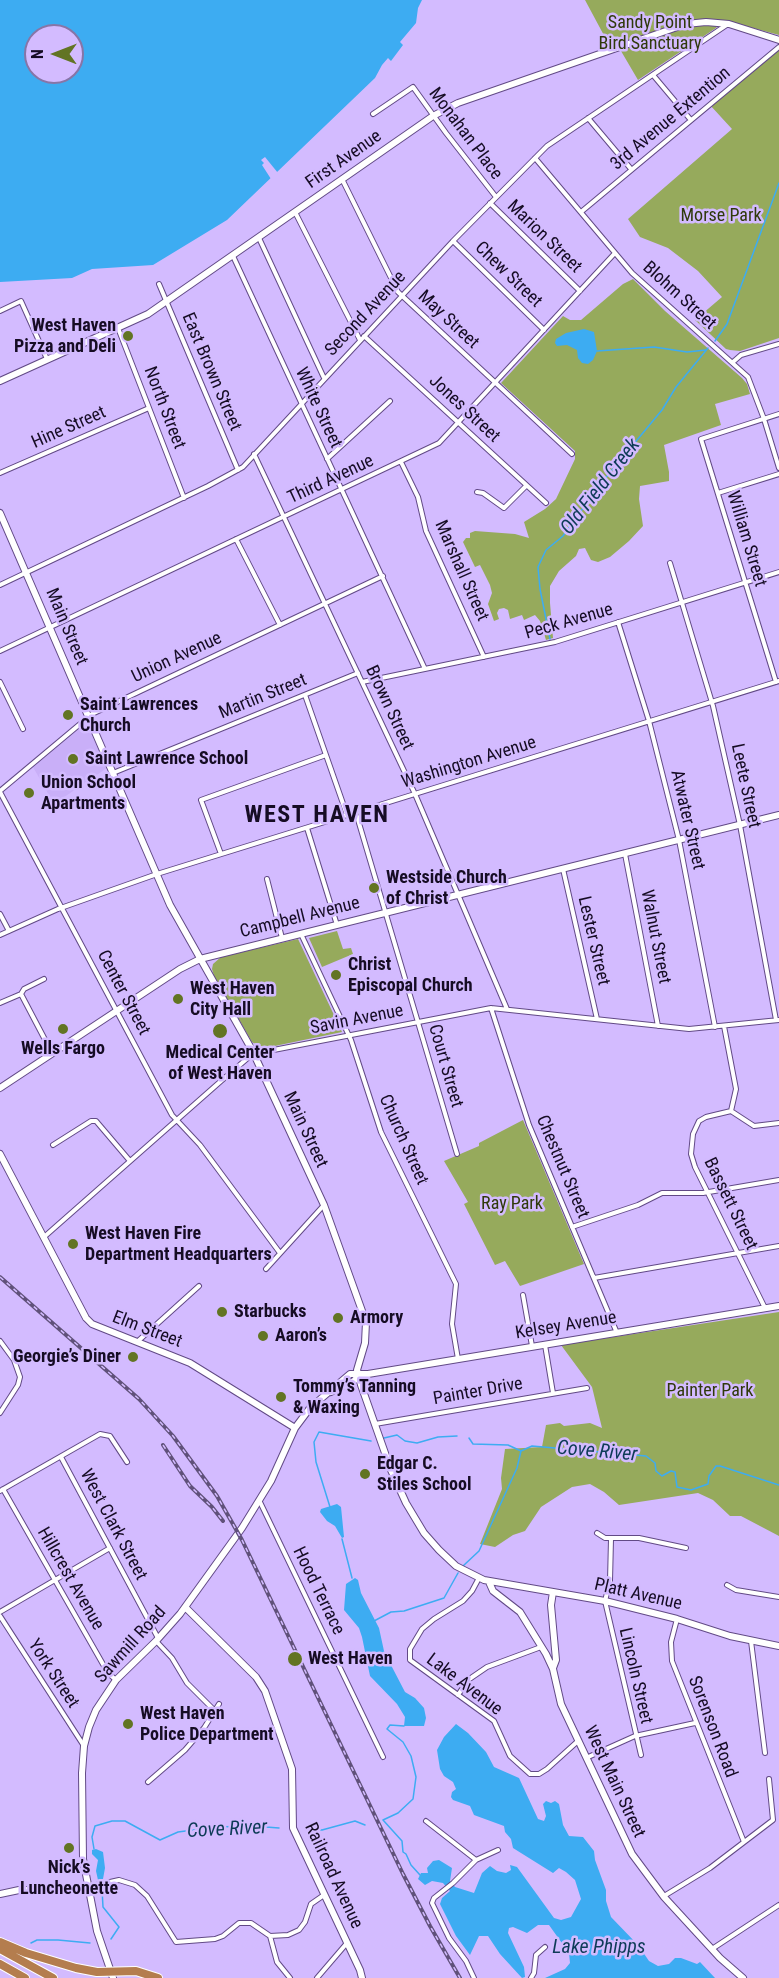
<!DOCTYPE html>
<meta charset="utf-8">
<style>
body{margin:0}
#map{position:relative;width:779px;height:1978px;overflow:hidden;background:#d3bbff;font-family:"Roboto Condensed",sans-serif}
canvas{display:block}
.north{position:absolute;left:24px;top:24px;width:60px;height:60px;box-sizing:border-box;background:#d3bbff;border:2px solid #8775a7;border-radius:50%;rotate:270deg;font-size:16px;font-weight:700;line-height:24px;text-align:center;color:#160c24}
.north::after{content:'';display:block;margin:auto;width:21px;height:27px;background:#627423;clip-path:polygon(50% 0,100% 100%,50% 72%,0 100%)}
</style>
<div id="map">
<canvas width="779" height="1978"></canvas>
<div class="north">N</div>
</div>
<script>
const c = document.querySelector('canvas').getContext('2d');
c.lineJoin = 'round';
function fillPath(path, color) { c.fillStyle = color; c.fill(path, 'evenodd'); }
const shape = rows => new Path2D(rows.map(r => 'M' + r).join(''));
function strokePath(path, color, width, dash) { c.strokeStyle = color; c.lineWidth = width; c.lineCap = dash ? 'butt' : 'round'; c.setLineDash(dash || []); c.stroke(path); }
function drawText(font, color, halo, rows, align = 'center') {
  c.font = font + ' "Roboto Condensed",sans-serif'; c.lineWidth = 5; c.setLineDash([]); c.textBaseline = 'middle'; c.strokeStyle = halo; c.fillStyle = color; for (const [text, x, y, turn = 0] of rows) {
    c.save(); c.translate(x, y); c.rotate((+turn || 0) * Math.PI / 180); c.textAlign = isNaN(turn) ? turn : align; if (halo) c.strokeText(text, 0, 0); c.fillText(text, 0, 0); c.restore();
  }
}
fillPath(shape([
 [86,723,107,768,54,804,33,767]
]), '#c9aff8');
fillPath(shape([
 [585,0,779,0,779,35,723,20,716,28,638,80,621,51,607,41],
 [779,49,779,338,740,351,730,350,726,349,695,320,722,297,698,271,668,248,640,237,628,219,732,129,710,105],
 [633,279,665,311,742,378,747,384,750,394,715,404,721,425,664,445,669,472,669,481,640,486,639,499,643,526,629,541,610,557,598,562,591,560,585,548,579,549,576,556,559,571,550,586,550,603,553,638,546,640,540,621,535,615,524,620,522,615,510,619,508,610,504,608,499,609,497,613,499,619,494,621,488,604,492,593,490,585,480,565,475,567,463,542,466,538,470,538,470,533,475,531,515,534,529,538,524,522,545,509,556,499,575,459,575,451,501,383,563,316,570,320,581,320,623,284],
 [337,931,343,949,351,948,353,954,322,967,309,938],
 [298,939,342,1032,270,1047,258,1046,252,1042,214,976,212,969,213,964,221,957],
 [523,1120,584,1264,520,1286,505,1261,495,1265,464,1204,468,1202,444,1161,479,1146,479,1143],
 [779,1312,779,1536,741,1516,730,1516,713,1500,698,1493,619,1505,604,1492,590,1484,572,1487,541,1507,525,1531,513,1535,495,1547,480,1544,502,1489,501,1478,505,1449,542,1447,546,1425,560,1423,564,1426,590,1423,602,1428,592,1387,561,1345]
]), '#96aa5c');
fillPath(shape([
 [0,0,422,0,418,8,416,23,400,42,403,45,391,61,388,58,382,65,375,78,227,220,153,265,92,269,72,278,0,282],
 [36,36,72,36,72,72,36,72],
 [584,329,594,332,597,351,593,360,588,364,582,363,578,358,577,350,567,345,557,346,555,343,556,339,566,333],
 [337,1504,341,1507,344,1537,342,1538,335,1526,327,1521,320,1512,321,1509],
 [355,1578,358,1580,361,1593,379,1628,384,1651,392,1667,405,1692,415,1698,424,1708,426,1718,424,1726,404,1726,405,1717,397,1704,370,1676,362,1637,359,1628,344,1610,346,1584],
 [456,1724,468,1733,486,1752,494,1767,519,1778,538,1819,544,1821,546,1816,543,1804,546,1801,551,1803,555,1801,559,1804,563,1825,569,1836,583,1837,594,1851,595,1860,606,1890,606,1901,611,1917,638,1945,649,1961,658,1966,669,1964,675,1958,681,1958,697,1964,700,1962,715,1978,545,1978,565,1969,570,1963,569,1953,549,1925,538,1925,527,1933,513,1927,509,1928,508,1933,524,1967,525,1977,522,1978,500,1954,488,1936,479,1936,470,1955,456,1936,440,1904,442,1898,450,1891,443,1883,432,1881,425,1885,418,1879,421,1873,428,1873,427,1868,433,1861,439,1860,452,1868,450,1881,455,1887,474,1893,482,1873,490,1866,497,1871,506,1873,511,1870,510,1865,517,1867,554,1918,561,1920,571,1917,581,1899,575,1880,566,1872,559,1868,553,1873,513,1848,511,1839,505,1832,504,1826,474,1815,470,1806,453,1800,451,1797,452,1792,456,1789,453,1782,444,1776,440,1769,437,1750,444,1737],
 [96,1849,103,1852,105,1868,103,1879,98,1880,96,1871,98,1860,92,1854,92,1850]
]), '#3dacf2');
fillPath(shape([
 [265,157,278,173,271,179,262,165,264,163,261,160]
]), '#d3bbff');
strokePath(shape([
 [715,341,727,324,779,183],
 [597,351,654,347,687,352,706,350],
 [550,639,540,589,538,567,546,550,563,536,578,514,596,494,602,482,662,410,676,387,708,348],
 [384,1438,397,1435,405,1441,417,1443,438,1437,457,1436],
 [469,1438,473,1444,508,1445,521,1451],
 [330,1507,316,1462,314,1442,319,1432,371,1441],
 [342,1539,352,1578],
 [463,1566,479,1551,517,1468,521,1451,532,1446,646,1456,655,1463,656,1471,662,1476,671,1471,675,1472,677,1487,691,1490,708,1484,709,1476,716,1466,720,1466,779,1485],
 [374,1621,391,1612,404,1611,444,1598,458,1573],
 [404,1726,390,1725,387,1729,403,1742,411,1756,416,1777,413,1799,398,1813,383,1820,402,1841,403,1852,406,1854,411,1865,420,1875],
 [308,1829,322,1830,355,1821,365,1825],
 [94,1849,92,1837,95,1826,112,1821,125,1821,160,1840,178,1832,216,1827,253,1826,279,1828],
 [102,1889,103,1907,119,1927,111,1939],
 [31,1943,37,1940,58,1940,90,1943]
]), '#3dacf2', 1.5);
const street = shape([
 [653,75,690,119],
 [373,114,413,87,446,133,496,197],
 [588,118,631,169],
 [535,158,632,273,748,377,764,419,779,468],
 [342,179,398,292,572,454],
 [490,203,580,291],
 [295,212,360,340],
 [581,212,779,47],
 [259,238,324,378],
 [453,241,544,330],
 [233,256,425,669],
 [159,284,238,470],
 [0,311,21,301,47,359],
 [118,328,184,498],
 [364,336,546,503],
 [733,362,741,355,779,344],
 [254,454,415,794,507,1009],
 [327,459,390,401],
 [401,462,418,497,426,531,484,657],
 [0,473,149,408],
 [477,492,483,493,504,508,526,486],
 [718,493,779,474],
 [236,539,280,625],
 [670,563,713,706,740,825,776,1020],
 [0,585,208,486,243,467,453,241,547,146,728,24],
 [618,622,649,721,679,840,715,1027],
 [0,651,439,443,615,253],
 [0,682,23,729],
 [362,682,555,642,779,572],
 [776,682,701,439,779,414],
 [305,695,347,815],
 [113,773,358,673],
 [0,791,92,714,383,576],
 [0,792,172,1115,200,1145,280,1253],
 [356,813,457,1154],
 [307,828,337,925],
 [221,854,201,800,326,755],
 [625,854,658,1026],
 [563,869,597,1019],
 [267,879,282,938],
 [0,914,9,931],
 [301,934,351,1040,381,1132,456,1284,452,1324,458,1359],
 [0,935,58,909,157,874,779,681],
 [21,994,52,1053],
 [0,1003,21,994,24,989,44,979],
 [491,1008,529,1125,617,1333],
 [724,1026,736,1089,731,1111],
 [731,1111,706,1117,699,1121,693,1134,691,1154,695,1167,765,1308],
 [731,1111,754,1126,779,1123],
 [53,1145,91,1121,96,1121,130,1161],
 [572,1227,638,1205,662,1193,703,1193,779,1180],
 [44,1237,221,1081,249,1057,258,1053,491,1008,689,1029,779,1020],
 [266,1269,324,1205],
 [594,1278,779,1246],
 [523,1295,532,1346],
 [0,1341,14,1360,20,1377,18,1385,0,1413],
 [137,1342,199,1286],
 [545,1345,553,1393],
 [375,1424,587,1388],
 [61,1457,158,1638],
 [3,1489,108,1673,116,1680],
 [0,1491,100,1434,110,1436,127,1462],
 [260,1502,383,1757],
 [597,1533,605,1538,639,1538,686,1548],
 [611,1539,610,1581,605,1601,641,1755],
 [479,1578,472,1591,463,1601,434,1619,422,1629,410,1649,410,1660,494,1721,510,1756,530,1774,539,1774,547,1769,578,1741],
 [727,1585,736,1590,779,1597],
 [0,1612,110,1548],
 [0,1616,84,1746],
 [677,1619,671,1642,672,1661,744,1842],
 [156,1641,172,1658,187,1683,214,1710],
 [751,1641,765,1753],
 [458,1695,468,1680,487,1667,541,1647],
 [586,1758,635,1736,695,1723],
 [148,1782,185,1750,204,1728,219,1704],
 [426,1821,476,1860],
 [88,1887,119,1880,135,1885,147,1896,176,1942,215,1939,223,1936,239,1923,251,1923,270,1936,277,1962,290,1978],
 [664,1896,710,1868,773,1820,769,1779],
 [270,1936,288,1935,299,1930,305,1922,311,1904,324,1895],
 [712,1949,779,1905],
 [317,1978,347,1943],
 [474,1978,466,1961,449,1938,432,1903,434,1898,453,1883,476,1860,498,1850],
 [531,1978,534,1973,536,1955,545,1947]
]);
const secondary = shape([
 [0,381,148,314,433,116,458,103,686,24,706,22,729,24,779,40],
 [0,513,170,905,252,1050,324,1205,366,1322,365,1343,357,1370,361,1385,391,1470,406,1503,424,1533,439,1550,456,1566,484,1580,605,1601,677,1619,730,1636,779,1646],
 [0,1088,180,969,200,959,779,815],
 [0,1154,86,1318,92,1324,190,1363,295,1428],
 [331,1392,354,1381,358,1376],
 [489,1582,493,1591,520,1612,546,1654,553,1669,561,1704,632,1854,664,1897,720,1958,743,1978],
 [553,1592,551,1605,556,1660,553,1668],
 [185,1607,256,1677,265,1691,292,1769,293,1828,360,1970,362,1978],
 [0,1894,19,1890,67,1890,88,1887],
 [113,1978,97,1931,83,1859,82,1773,84,1746,89,1727,96,1710,116,1680,156,1641,180,1614,242,1528,271,1481,295,1428,310,1408,350,1374,368,1374,779,1306]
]);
const highway = shape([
 [0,1942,26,1953,76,1968,97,1972,136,1971,158,1978],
 [0,1949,53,1978],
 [0,1964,25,1978]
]);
strokePath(street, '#624a86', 6);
strokePath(secondary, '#624a86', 8);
strokePath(highway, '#fff', 10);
strokePath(street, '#fff', 4);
strokePath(secondary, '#fff', 6);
strokePath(highway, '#b47d4e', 8);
const rail = shape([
 [0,1277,139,1399,173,1436,217,1496,242,1540,403,1874,430,1926,460,1978],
 [163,1445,190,1486,212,1507,223,1521]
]);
strokePath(rail, '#60517a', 4);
strokePath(rail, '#d3bbff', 1.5, [4.5]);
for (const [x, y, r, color] of [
 [128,336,6,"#627423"],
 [68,715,6,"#627423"],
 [73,759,6,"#627423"],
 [29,793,6,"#627423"],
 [374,888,6,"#627423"],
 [336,975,6,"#627423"],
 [178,999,6,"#627423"],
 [63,1029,6,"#627423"],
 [220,1031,8,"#627423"],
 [73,1244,6,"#627423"],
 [222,1312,6,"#627423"],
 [338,1318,6,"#627423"],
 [263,1336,6,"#627423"],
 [133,1357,6,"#627423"],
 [281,1397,6,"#627423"],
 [365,1474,6,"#627423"],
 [295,1659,8,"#627423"],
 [128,1724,6,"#627423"],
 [69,1848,6,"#627423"]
]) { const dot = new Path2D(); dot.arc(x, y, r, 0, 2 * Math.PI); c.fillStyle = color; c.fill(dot); strokePath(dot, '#d3bbff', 2); }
drawText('18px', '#2f390a', '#d3bbff', [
 ["Sandy Point",650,23],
 ["Bird Sanctuary",650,44],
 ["Morse Park",721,216],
 ["Ray Park",512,1204],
 ["Painter Park",710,1391]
]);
drawText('18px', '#160c24', '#d3bbff', [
 ["3rd Avenue Extention",671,119,-40],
 ["Monahan Place",465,134,53],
 ["First Avenue",344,160,-35],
 ["Marion Street",544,237,44],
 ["Chew Street",508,275,44],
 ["Blohm Street",679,296,42],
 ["Second Avenue",366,314,-47],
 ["May Street",448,320,43],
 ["East Brown Street",211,372,67],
 ["North Street",164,408,69],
 ["White Street",318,408,65],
 ["Jones Street",464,409,43],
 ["Hine Street",69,428,-24],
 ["Third Avenue",331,480,-25],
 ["William Street",746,539,73],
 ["Marshall Street",461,571,66],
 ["Peck Avenue",569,622,-16],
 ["Main Street",66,627,67],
 ["Union Avenue",177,658,-25],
 ["Martin Street",263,697,-22],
 ["Brown Street",389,708,65],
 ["Washington Avenue",469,763,-17],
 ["Leete Street",745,786,78],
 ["Atwater Street",687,820,77],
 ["Campbell Avenue",300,918,-14],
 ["Walnut Street",655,937,79],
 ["Lester Street",593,941,77],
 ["Center Street",123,993,62],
 ["Savin Avenue",357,1020,-11],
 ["Court Street",445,1066,74],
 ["Main Street",305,1130,65],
 ["Church Street",403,1140,66],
 ["Chestnut Street",562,1167,67],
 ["Bassett Street",730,1204,64],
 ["Kelsey Avenue",566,1326,-9],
 ["Elm Street",147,1330,21],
 ["Painter Drive",478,1392,-10],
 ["West Clark Street",113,1525,62],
 ["Hillcrest Avenue",70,1579,60],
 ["Hood Terrace",318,1591,64],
 ["Platt Avenue",638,1595,13],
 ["Sawmill Road",131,1645,-48],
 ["York Street",53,1674,57],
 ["Lincoln Street",635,1676,77],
 ["Lake Avenue",464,1685,37],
 ["Sorenson Road",712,1727,69],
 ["West Main Street",614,1782,65],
 ["Railroad Avenue",333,1876,65]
]);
drawText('bold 18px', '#160c24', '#d3bbff', [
 ["West Haven",116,326,"right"],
 ["Pizza and Deli",116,347,"right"],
 ["Saint Lawrences",80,705],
 ["Church",80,726],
 ["Saint Lawrence School",85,759],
 ["Union School",41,783],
 ["Apartments",41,804],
 ["Westside Church",386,878],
 ["of Christ",386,899],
 ["Christ",348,965],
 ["Episcopal Church",348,986],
 ["West Haven",190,989],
 ["City Hall",190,1010],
 ["Wells Fargo",63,1049,"center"],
 ["Medical Center",220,1053,"center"],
 ["of West Haven",220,1074,"center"],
 ["West Haven Fire",85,1234],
 ["Department Headquarters",85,1255],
 ["Starbucks",234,1312],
 ["Armory",350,1318],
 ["Aaron’s",275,1336],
 ["Georgie’s Diner",121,1357,"right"],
 ["Tommy’s Tanning",293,1387],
 ["& Waxing",293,1408],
 ["Edgar C.",377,1464],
 ["Stiles School",377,1485],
 ["West Haven",308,1659],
 ["West Haven",140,1714],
 ["Police Department",140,1735],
 ["Nick’s",69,1868,"center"],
 ["Luncheonette",69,1889,"center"]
], 'left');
drawText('italic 20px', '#0e3b57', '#d3bbff', [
 ["Old Field Creek",601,487,-52],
 ["Cove River",597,1452,5],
 ["Cove River",227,1830,-3],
 ["Lake Phipps",599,1948]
]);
c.letterSpacing = '1.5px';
drawText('bold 24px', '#160c24', '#d3bbff', [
 ["WEST HAVEN",317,816]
]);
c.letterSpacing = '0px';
</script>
